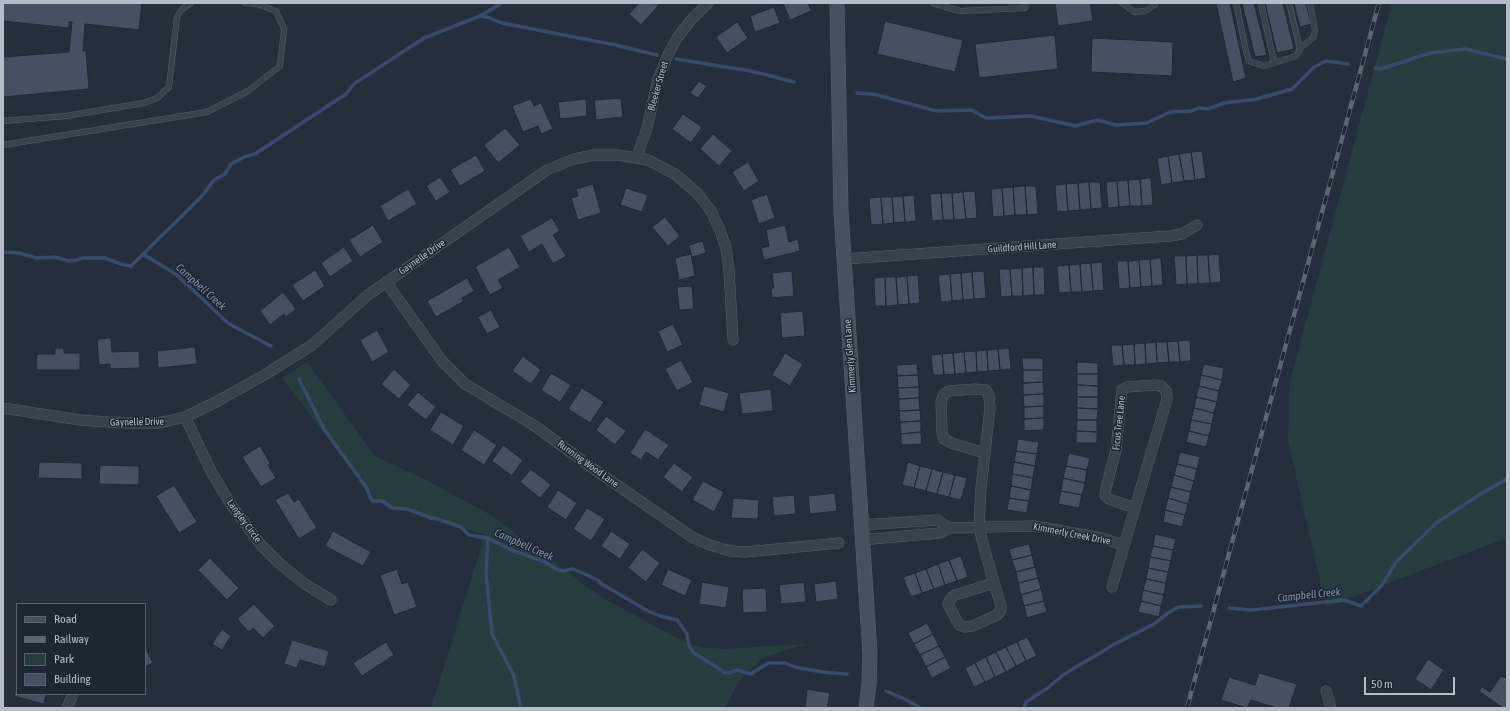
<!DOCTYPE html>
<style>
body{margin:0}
#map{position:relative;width:1510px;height:711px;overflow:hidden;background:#242f3e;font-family:"Asap Condensed",sans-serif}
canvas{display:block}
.frame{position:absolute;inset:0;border:4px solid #b4bcc9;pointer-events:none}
.legend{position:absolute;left:16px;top:603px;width:130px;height:92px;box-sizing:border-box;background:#1d2633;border:1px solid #59626f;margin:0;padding:5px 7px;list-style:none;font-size:12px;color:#b4bcc9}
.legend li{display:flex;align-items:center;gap:8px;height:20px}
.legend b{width:20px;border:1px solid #59626f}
.scale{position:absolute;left:1364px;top:677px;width:91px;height:18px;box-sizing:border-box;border:2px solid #b4bcc9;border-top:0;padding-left:5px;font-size:12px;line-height:14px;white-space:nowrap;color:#b4bcc9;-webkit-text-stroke:3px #1d2633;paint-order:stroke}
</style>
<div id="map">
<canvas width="1510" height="711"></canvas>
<div class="frame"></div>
<ul class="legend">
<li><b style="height:5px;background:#465061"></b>Road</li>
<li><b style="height:5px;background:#5a6575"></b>Railway</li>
<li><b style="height:11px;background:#263c3f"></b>Park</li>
<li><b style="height:11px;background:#455162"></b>Building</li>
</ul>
<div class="scale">50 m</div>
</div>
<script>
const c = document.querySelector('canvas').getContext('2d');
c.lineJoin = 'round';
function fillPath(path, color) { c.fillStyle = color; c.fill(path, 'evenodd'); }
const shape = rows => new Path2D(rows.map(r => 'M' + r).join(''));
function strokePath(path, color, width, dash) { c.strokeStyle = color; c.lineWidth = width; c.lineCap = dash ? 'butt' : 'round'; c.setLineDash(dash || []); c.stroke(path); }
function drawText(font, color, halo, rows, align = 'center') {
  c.font = font + ' "Asap Condensed",sans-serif'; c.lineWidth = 3; c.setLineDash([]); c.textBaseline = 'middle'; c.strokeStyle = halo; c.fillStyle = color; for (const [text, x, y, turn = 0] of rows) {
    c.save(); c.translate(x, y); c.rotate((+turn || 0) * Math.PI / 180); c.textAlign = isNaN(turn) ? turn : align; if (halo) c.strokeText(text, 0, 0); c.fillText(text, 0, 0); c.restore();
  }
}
fillPath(shape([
 [1392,3,1507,3,1507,538,1326,607,1288,441,1290,381],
 [307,362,375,456,428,481,489,514,601,597,677,638,700,647,724,649,807,644,764,657,739,681,725,708,431,708,485,535,376,501,282,378]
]), '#263c3f');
strokePath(shape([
 [480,16,487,17,502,23,615,45,657,55],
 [676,59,751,71,794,82],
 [1375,68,1381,69,1430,53,1465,49,1507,59],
 [857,93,873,94,937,111,971,110,986,118,1031,116,1075,126,1097,120,1116,125,1147,123,1170,112,1191,111,1199,108,1208,109,1224,103,1257,99,1292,89,1314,67,1326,61,1348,64],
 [3,252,19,253,36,258,55,257,69,261,77,260,82,258,105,258,121,264,131,266,202,196,214,180,225,174,231,164,244,157,255,154,346,94,354,84,424,38,480,16,502,3],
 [143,254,177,275,229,324,271,346],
 [299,379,324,429,366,487,372,501,383,501,392,508,407,509,431,518,438,519,461,527,469,535,488,538,511,550,545,562,556,569,563,571,573,569,598,580,600,583,648,611,660,616,677,620,687,634,689,646,694,653,724,672,730,673,737,670,751,674,768,663,785,663,795,667,822,672,847,674],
 [488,538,486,573,492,634,514,676,521,708],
 [1229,608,1251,610,1344,600,1361,606,1382,585,1397,561,1435,524,1482,493,1507,479],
 [886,691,907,700,920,708],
 [1024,708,1026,702,1049,687,1063,675,1113,645,1154,624,1168,613,1178,607,1201,606]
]), '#394c67', 3.5);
const building = shape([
 [3,3,142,3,139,30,85,24,83,51,86,51,89,89,3,97,3,57,69,52,72,22,69,22,69,28,3,21,3,3],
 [639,3,660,4,641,25,629,14,639,3],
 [783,3,808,3,811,11,790,20,783,3],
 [1055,3,1090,3,1093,21,1058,26,1055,3],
 [1216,3,1230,3,1246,78,1233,82,1216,3],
 [1242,3,1254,3,1267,55,1255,57,1242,3],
 [1265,3,1283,3,1294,49,1277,53,1265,3],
 [1294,3,1306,3,1311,24,1300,27,1294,3],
 [774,7,780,23,755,32,750,16,774,7],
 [885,21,963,40,955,72,877,54,885,21],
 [737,22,748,38,727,53,716,37,737,22],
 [1055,35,1058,69,979,78,975,44,1055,35],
 [1092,38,1173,42,1172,76,1091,72,1092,38],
 [699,81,707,86,698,98,690,93,699,81],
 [621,98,623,117,596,120,594,100,621,98],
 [531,99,534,106,541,103,553,129,541,134,538,126,523,132,512,106,531,99],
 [586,99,587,116,560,119,558,102,586,99],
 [683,114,702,127,691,143,672,129,683,114],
 [505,128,520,145,498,163,484,145,505,128],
 [713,134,732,151,719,166,700,149,713,134],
 [1202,151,1206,178,1195,180,1191,152,1202,151],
 [1191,152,1195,180,1184,181,1179,154,1191,152],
 [1179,154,1184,181,1172,183,1168,156,1179,154],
 [476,155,485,171,460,186,450,170,476,155],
 [1168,156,1172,183,1161,185,1157,158,1168,156],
 [748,162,759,181,744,191,732,172,748,162],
 [440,177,450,192,436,201,426,186,440,177],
 [1151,178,1153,205,1142,206,1140,179,1151,178],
 [1140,179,1142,206,1130,206,1128,180,1140,179],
 [1128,180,1130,206,1119,207,1117,181,1128,180],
 [1117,181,1119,207,1108,208,1106,182,1117,181],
 [1089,182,1100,182,1102,208,1091,209,1089,182],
 [1089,182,1091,209,1080,210,1078,183,1089,182],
 [1078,183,1080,210,1068,211,1066,184,1078,183],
 [593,184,601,213,578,220,571,198,578,196,576,189,593,184],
 [1066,184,1068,211,1057,212,1055,185,1066,184],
 [1025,186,1036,186,1038,214,1027,215,1025,186],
 [1025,186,1027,215,1015,215,1013,187,1025,186],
 [1013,187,1015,215,1004,216,1002,188,1013,187],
 [626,188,648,195,642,212,620,205,626,188],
 [1002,188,1004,216,993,217,991,189,1002,188],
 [408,189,417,204,388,221,380,206,408,189],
 [975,191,977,218,966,219,963,192,975,191],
 [963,192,966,219,954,220,952,193,963,192],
 [941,193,943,220,932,221,930,194,941,193],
 [941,193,952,193,954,220,943,220,941,193],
 [767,194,775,218,759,224,751,200,767,194],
 [914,195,916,221,905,222,903,196,914,195],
 [903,196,905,222,894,223,892,197,903,196],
 [881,197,883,224,871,225,869,198,881,197],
 [881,197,892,197,894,223,883,224,881,197],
 [665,217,680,236,668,246,652,227,665,217],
 [552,218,560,231,553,235,566,256,553,264,542,244,529,252,520,236,552,218],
 [373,225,383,242,360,257,349,240,373,225],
 [785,225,789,242,798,239,800,251,764,260,761,248,769,246,766,230,785,225],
 [703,241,706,253,692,257,689,245,703,241],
 [344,247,353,261,330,277,321,263,344,247],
 [509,247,520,267,498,280,503,288,490,295,475,267,509,247],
 [691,254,695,276,679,280,675,258,691,254],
 [1219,254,1221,282,1210,283,1208,255,1219,254],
 [1197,255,1208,255,1210,283,1198,284,1197,255],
 [1197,255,1198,284,1187,284,1186,256,1197,255],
 [1174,256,1186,256,1187,284,1176,285,1174,256],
 [1161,258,1163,285,1152,286,1150,259,1161,258],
 [1150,259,1152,286,1141,287,1139,260,1150,259],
 [1139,260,1141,287,1130,288,1128,261,1139,260],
 [1117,261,1128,261,1130,288,1119,289,1117,261],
 [1102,262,1104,290,1093,291,1091,263,1102,262],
 [1091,263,1093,291,1082,292,1080,264,1091,263],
 [1080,264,1082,292,1071,292,1069,265,1080,264],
 [1069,265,1071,292,1059,293,1057,266,1069,265],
 [1033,267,1044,267,1045,295,1034,295,1033,267],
 [1033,267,1034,295,1023,296,1022,268,1033,267],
 [1022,268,1023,296,1012,296,1010,269,1022,268],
 [999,269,1010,269,1012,296,1001,297,999,269],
 [315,270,325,286,303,301,292,285,315,270],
 [792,271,794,296,772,298,771,288,774,288,772,273,792,271],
 [984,271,986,298,974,299,972,272,984,271],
 [972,272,974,299,963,300,961,273,972,272],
 [961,273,963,300,952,301,950,274,961,273],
 [950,274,952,301,941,302,938,275,950,274],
 [918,275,920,303,909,304,907,276,918,275],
 [907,276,909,304,898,305,896,277,907,276],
 [885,277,886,306,875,306,874,278,885,277],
 [885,277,896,277,898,305,886,306,885,277],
 [467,278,474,291,462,298,464,301,436,317,427,301,467,278],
 [692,286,694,309,679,310,677,287,692,286],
 [283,292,296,309,286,317,284,314,270,325,260,311,283,292],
 [491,310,500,327,487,334,478,317,491,310],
 [803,311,805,336,782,338,780,313,803,311],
 [673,324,683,345,667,352,658,331,673,324],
 [377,330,389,352,372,362,360,340,377,330],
 [111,338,112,352,139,351,140,368,110,369,110,364,99,365,97,339,111,338],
 [1190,340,1191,361,1180,362,1178,341,1190,340],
 [1178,341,1180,362,1169,362,1167,342,1178,341],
 [1156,342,1157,363,1146,364,1145,343,1156,342],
 [1156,342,1167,342,1169,362,1157,363,1156,342],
 [1145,343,1146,364,1135,365,1134,344,1145,343],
 [1134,344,1135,365,1124,365,1122,345,1134,344],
 [1111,345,1122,345,1124,365,1113,366,1111,345],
 [195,347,197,364,158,368,157,351,195,347],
 [55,348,64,348,64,353,80,353,80,370,36,370,37,354,55,354,55,348],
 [1009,348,1011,369,1000,370,998,349,1009,348],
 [998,349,1000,370,988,371,987,350,998,349],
 [987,350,988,371,977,372,976,351,987,350],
 [976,351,977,372,966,373,964,352,976,351],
 [964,352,966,373,955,374,953,353,964,352],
 [785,353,803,364,790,386,772,375,785,353],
 [953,353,955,374,944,375,942,354,953,353],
 [942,354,944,375,933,375,931,355,942,354],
 [523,356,541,370,531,384,512,371,523,356],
 [1022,358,1043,358,1043,370,1023,370,1022,358],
 [681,360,693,382,677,391,665,369,681,360],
 [1077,362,1098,363,1098,374,1077,374,1077,362],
 [917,364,918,375,897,376,897,365,917,364],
 [1204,364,1224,368,1222,380,1201,375,1204,364],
 [394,369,411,385,399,399,381,384,394,369],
 [1023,370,1043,370,1043,382,1023,383,1023,370],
 [551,373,571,385,560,402,541,390,551,373],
 [1077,374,1098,374,1098,386,1077,385,1077,374],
 [918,375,919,387,898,388,897,376,918,375],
 [1201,375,1222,380,1219,391,1199,386,1201,375],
 [1043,382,1044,394,1023,395,1023,383,1043,382],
 [1077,385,1098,386,1098,397,1077,397,1077,385],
 [704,386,729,393,724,412,699,405,704,386],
 [1199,386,1219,391,1217,402,1196,397,1199,386],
 [919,387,919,398,899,399,898,388,919,387],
 [582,388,604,402,590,423,568,409,582,388],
 [771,389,773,411,742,414,739,393,771,389],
 [418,392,436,407,426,420,407,405,418,392],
 [1044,394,1044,406,1024,407,1023,395,1044,394],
 [1077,397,1098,397,1098,409,1077,408,1077,397],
 [1196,397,1217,402,1214,413,1194,408,1196,397],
 [919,398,920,410,899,411,899,399,919,398],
 [1044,406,1044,418,1024,419,1024,407,1044,406],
 [1077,408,1098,409,1097,420,1077,420,1077,408],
 [1194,408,1214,413,1212,424,1191,420,1194,408],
 [920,410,921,421,900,422,899,411,920,410],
 [441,412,464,426,453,445,430,430,441,412],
 [606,416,626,431,615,445,596,430,606,416],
 [1044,418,1044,430,1024,431,1024,419,1044,418],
 [1077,420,1097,420,1097,432,1076,431,1077,420],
 [1191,420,1212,424,1209,436,1189,431,1191,420],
 [921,421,921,432,901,434,900,422,921,421],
 [645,429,669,445,658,460,646,452,641,460,630,453,645,429],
 [474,430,497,445,484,465,461,450,474,430],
 [1076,431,1097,432,1097,443,1076,443,1076,431],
 [1189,431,1209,436,1206,447,1186,442,1189,431],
 [921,432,922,444,901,445,901,434,921,432],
 [1018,439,1039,442,1037,454,1016,451,1018,439],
 [503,445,523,460,512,476,492,461,503,445],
 [260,446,270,463,268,465,276,478,261,487,242,457,260,446],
 [1016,451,1037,454,1035,466,1014,462,1016,451],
 [1180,452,1200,457,1197,469,1177,464,1180,452],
 [1069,453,1090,458,1087,470,1066,466,1069,453],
 [39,462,82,463,82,479,38,478,39,462],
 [908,462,920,466,914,488,902,485,908,462],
 [1014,462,1035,466,1033,478,1012,474,1014,462],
 [674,463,693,477,682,492,663,477,674,463],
 [1177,464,1197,469,1194,481,1174,475,1177,464],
 [100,465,139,466,139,485,99,484,100,465],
 [920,466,932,469,926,491,914,488,920,466],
 [1066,466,1087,470,1085,483,1063,478,1066,466],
 [531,469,551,485,540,498,520,482,531,469],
 [932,469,943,472,937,494,926,491,932,469],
 [943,472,955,475,949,497,937,494,943,472],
 [1012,474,1033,478,1031,490,1011,486,1012,474],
 [955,475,967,478,961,500,949,497,955,475],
 [1174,475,1194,481,1191,492,1171,487,1174,475],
 [1063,478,1085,483,1082,495,1061,491,1063,478],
 [703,481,724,492,714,512,692,500,703,481],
 [174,485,197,522,179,533,156,496,174,485],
 [1011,486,1031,490,1029,501,1009,498,1011,486],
 [1171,487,1191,492,1188,504,1168,498,1171,487],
 [558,490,577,503,566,520,547,507,558,490],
 [1061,491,1082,495,1079,508,1058,504,1061,491],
 [288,493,294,502,299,499,317,528,299,539,275,500,288,493],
 [835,493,837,511,810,514,808,496,835,493],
 [794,495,796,514,774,516,772,497,794,495],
 [733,498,759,500,758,519,731,518,733,498],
 [1009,498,1029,501,1027,513,1007,510,1009,498],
 [1168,498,1188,504,1185,515,1165,510,1168,498],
 [587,508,605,519,591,541,573,529,587,508],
 [1165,510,1185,515,1182,527,1163,522,1165,510],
 [333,531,371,552,363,566,325,546,333,531],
 [611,531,630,544,620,559,601,546,611,531],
 [1155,534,1176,539,1173,550,1153,546,1155,534],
 [1029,544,1032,555,1012,560,1009,549,1029,544],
 [1153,546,1173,550,1171,561,1150,557,1153,546],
 [642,549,660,563,646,582,628,568,642,549],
 [1032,555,1035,567,1016,572,1012,560,1032,555],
 [961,556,968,577,957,581,949,560,961,556],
 [1150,557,1171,561,1168,572,1148,568,1150,557],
 [210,558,239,588,227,600,198,570,210,558],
 [949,560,957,581,945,585,938,564,949,560],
 [938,564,945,585,934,589,926,569,938,564],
 [1035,567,1038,578,1018,583,1016,572,1035,567],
 [1148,568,1168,572,1166,583,1146,579,1148,568],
 [397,569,402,584,408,582,417,607,394,615,380,575,397,569],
 [668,569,692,580,685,596,661,585,668,569],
 [926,569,934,589,922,593,915,573,926,569],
 [915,573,922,593,911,597,903,577,915,573],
 [1038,578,1041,589,1021,595,1018,583,1038,578],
 [1146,579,1166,583,1164,595,1143,590,1146,579],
 [836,581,838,599,816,602,814,584,836,581],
 [702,582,729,587,726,608,699,604,702,582],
 [804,582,806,602,781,604,779,585,804,582],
 [766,588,767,612,743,613,742,589,766,588],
 [1041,589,1044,601,1024,606,1021,595,1041,589],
 [1143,590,1164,595,1161,606,1141,601,1143,590],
 [1044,601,1047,612,1027,618,1024,606,1044,601],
 [1141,601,1161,606,1159,617,1138,612,1141,601],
 [254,604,275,626,263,638,253,628,249,632,237,619,254,604],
 [927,623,933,634,914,644,908,633,927,623],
 [222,629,231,636,222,650,212,644,222,629],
 [933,634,939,646,920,655,914,644,933,634],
 [1027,637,1037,656,1026,661,1017,642,1027,637],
 [292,640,329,651,325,667,300,660,297,668,284,664,292,640],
 [386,642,394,655,362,676,353,663,386,642],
 [1017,642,1026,661,1016,666,1006,647,1017,642],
 [939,646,945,657,926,667,920,655,939,646],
 [145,647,153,663,145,667,145,647],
 [1006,647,1016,666,1006,672,996,652,1006,647],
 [996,652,1006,672,995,677,986,657,996,652],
 [945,657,951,668,932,678,926,667,945,657],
 [986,657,995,677,985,682,975,663,986,657],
 [1428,659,1444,670,1431,690,1415,679,1428,659],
 [975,663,985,682,974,687,965,668,975,663],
 [1259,673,1297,684,1289,708,1277,708,1251,700,1247,708,1221,700,1229,677,1255,685,1259,673],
 [1501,676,1505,678,1507,676,1507,708,1503,708,1479,691,1482,687,1490,692,1501,676],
 [17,683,17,694,46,694,44,704,14,696,17,683],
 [807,689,830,693,827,708,805,708,807,689]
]);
fillPath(building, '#455162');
strokePath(building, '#1f2835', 1);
const lane = shape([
 [932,3,960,11,1025,8,1027,3],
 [1122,3,1135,12,1145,11,1155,5,1155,3],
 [1236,3,1246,51,1249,61,1264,66,1296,56,1300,49,1289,3],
 [1261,3,1274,62],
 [1299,49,1313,38,1315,31,1310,3],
 [3,121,66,116,144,103,157,98,169,87,177,17,182,9,191,3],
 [3,145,207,112,248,91,280,66,284,29,276,11,257,4,245,3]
]);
const street = shape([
 [637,157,647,128,658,79,667,57,677,38,691,20,708,3],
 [844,259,1170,236,1182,234,1197,225],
 [386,282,442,361,465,384,535,426,591,467,692,537,710,545,730,551,746,552,839,543],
 [1155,385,1161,386,1166,391,1167,399,1135,508,1109,499,1105,495,1106,488,1116,450,1122,390,1127,387,1155,385],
 [974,389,986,390,989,396,990,408,985,453,954,444,944,439,942,432,941,402,944,394,949,391,974,389],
 [3,408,80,420,121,423,157,423,168,421,185,417,216,402,266,374,312,345,368,295,547,170,574,159,594,155,618,155,648,160,675,174,698,194,711,211,720,230,726,248,729,270,733,340],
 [185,417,212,473,232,506,260,544,280,564,305,584,331,600],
 [985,453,981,488,979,526,982,540,994,583],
 [860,525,938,520,948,528],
 [861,540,940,533,948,528,1034,526,1102,538,1123,545],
 [994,583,1001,606,1001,610,997,615,973,626,965,627,959,625,948,604,951,598,955,595,994,583],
 [1112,587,1135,508],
 [1326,691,1331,708],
 [67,708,73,694]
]);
const secondary = shape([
 [837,3,841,212,870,654,869,684,866,708]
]);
strokePath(lane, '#565f6c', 6);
strokePath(street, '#565f6c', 11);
strokePath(secondary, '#565f6c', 15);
strokePath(lane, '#38414e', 5);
strokePath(street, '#38414e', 10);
strokePath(secondary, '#465061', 14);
const rail = shape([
 [1187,708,1379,3]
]);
strokePath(rail, '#5a6575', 4.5);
strokePath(rail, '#1d2633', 3, [9]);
drawText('10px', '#b4bcc9', '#1d2633', [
 ["Bleeker Street",658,86,-74],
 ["Guildford Hill Lane",1022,247,-4],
 ["Gaynelle Drive",422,257,-35],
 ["Kimmerly Glen Lane",850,356,-94],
 ["Gaynelle Drive",137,422,-1],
 ["Ficus Tree Lane",1119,423,-84],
 ["Running Wood Lane",588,464,36],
 ["Langley Circle",244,521,54],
 ["Kimmerly Creek Drive",1072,534,11]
]);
drawText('italic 11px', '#7c92b1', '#1d2633', [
 ["Campbell Creek",201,287,42],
 ["Campbell Creek",524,545,24],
 ["Campbell Creek",1309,595,-6]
]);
</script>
